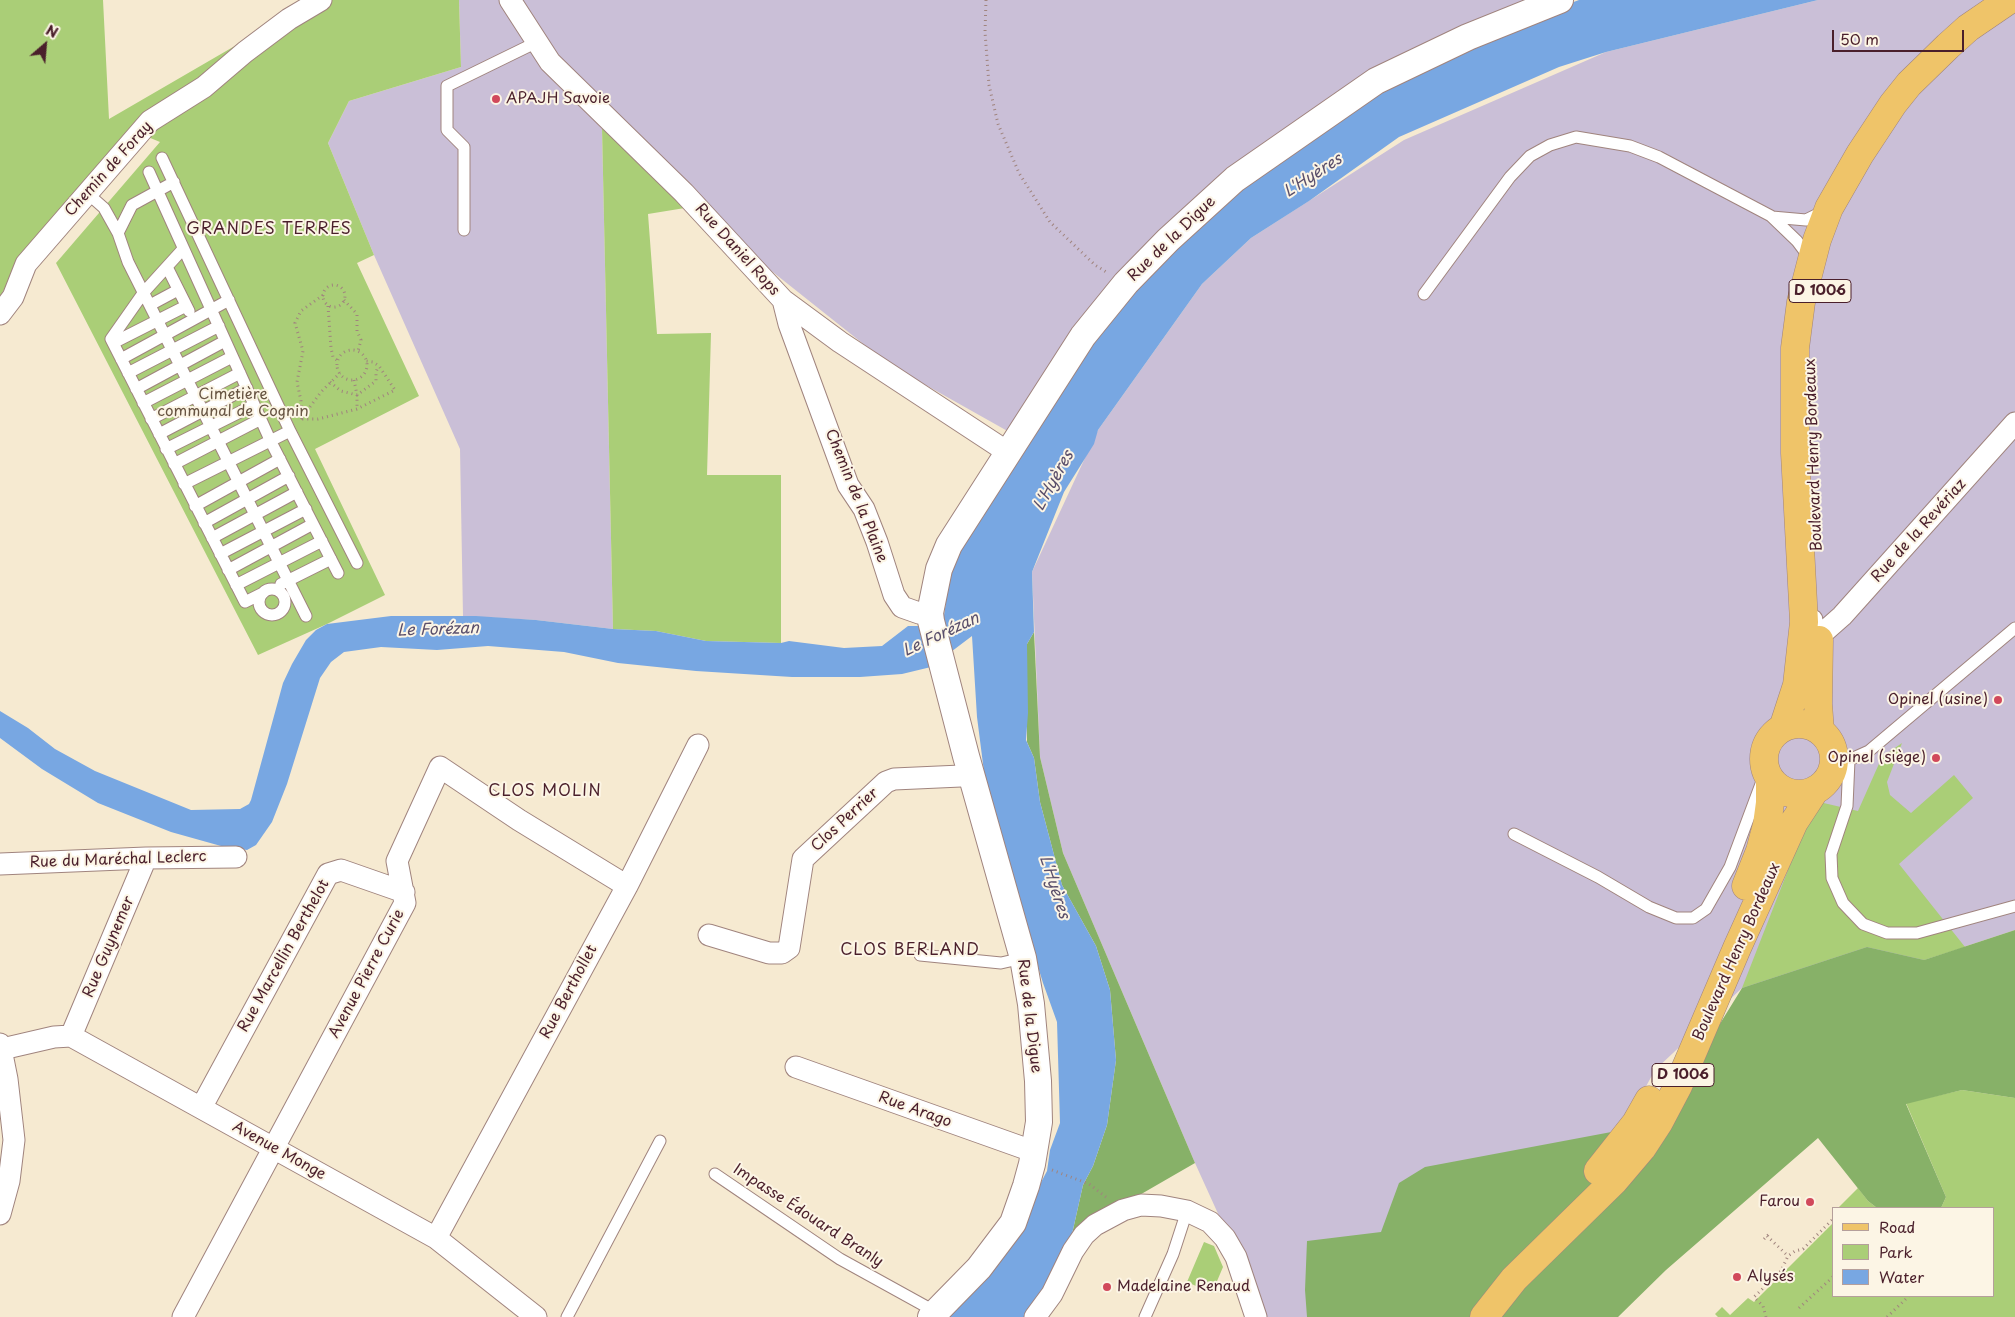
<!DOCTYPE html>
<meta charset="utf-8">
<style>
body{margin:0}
#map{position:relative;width:2015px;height:1317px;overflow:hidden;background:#f6ead1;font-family:"Playpen Sans",sans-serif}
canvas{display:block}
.legend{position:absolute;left:1832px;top:1207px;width:162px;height:90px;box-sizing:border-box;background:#fcf5e5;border:1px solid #b59f9b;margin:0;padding:6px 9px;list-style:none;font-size:15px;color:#4a1f2b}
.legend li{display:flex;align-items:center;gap:10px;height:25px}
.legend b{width:25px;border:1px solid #b59f9b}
.north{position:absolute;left:20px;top:20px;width:50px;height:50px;-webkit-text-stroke:4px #fcf5e5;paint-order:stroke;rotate:27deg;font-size:14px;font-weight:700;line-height:20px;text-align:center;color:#4a1f2b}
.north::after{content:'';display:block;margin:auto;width:18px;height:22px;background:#4a1f2b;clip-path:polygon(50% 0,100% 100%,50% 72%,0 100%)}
.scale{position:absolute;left:1832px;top:30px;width:132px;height:22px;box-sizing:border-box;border:2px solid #4a1f2b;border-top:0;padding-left:6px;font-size:15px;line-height:18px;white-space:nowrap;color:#4a1f2b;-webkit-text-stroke:4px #fcf5e5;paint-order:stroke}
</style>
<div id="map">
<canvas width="2015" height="1317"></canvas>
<ul class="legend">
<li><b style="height:6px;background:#efc469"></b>Road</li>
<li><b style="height:14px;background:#aace77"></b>Park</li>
<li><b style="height:14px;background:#78a7e2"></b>Water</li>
</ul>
<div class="north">N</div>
<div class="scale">50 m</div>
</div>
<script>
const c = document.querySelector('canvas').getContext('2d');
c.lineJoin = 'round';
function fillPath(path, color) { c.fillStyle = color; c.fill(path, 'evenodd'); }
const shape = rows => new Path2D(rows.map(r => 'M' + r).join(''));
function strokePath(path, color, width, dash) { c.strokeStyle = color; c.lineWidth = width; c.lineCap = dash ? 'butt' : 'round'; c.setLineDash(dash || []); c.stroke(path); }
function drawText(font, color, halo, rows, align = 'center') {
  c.font = font + ' "Playpen Sans",sans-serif'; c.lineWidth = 4; c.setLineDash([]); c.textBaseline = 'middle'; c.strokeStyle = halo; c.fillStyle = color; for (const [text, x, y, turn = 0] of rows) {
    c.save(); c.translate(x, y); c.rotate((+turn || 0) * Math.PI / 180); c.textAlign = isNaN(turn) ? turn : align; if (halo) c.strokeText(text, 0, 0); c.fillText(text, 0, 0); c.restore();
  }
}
fillPath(shape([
 [459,0,1529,0,1011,433,899,370,881,358,691,207,602,129,613,629,536,620,463,616,460,449,374,255,328,143,349,101,461,67],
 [1818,0,2015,0,2015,930,1924,960,1742,988,1655,1070,1622,1130,1449,1317,1265,1317,1195,1163,1063,853,1040,757,1032,572,1098,430,1202,284,1251,238,1404,140,1606,52]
]), '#cabfd7');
fillPath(shape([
 [0,0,103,0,109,119,314,0,459,0,461,67,349,101,328,143,374,255,357,263,419,396,315,449,385,595,327,624,258,655,56,263,160,142,131,130,18,263,0,297],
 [602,128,691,207,648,214,657,334,711,333,707,475,781,475,781,643,706,641,656,631,613,629],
 [1902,743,1887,782,1890,795,1911,813,1954,775,1973,798,1899,864,1965,947,1924,960,1867,947,1742,988,1815,801,1858,811,1882,757],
 [1962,1090,2015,1098,2015,1317,1718,1317,1715,1314,1722,1307,1730,1315,1748,1298,1754,1302,1834,1222,1834,1296,1994,1296,1994,1208,1941,1208,1946,1197,1906,1103],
 [1858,1188,1868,1201,1877,1208,1838,1208],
 [1204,1242,1214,1246,1223,1267,1212,1293,1187,1282]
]), '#aace77');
fillPath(shape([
 [1034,632,1040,757,1063,853,1195,1163,1072,1234,1083,1185,1093,1166,1107,1125,1116,1060,1110,990,1096,946,1062,885,1040,802,1034,758,1027,742,1027,644],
 [2015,930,2015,1098,1962,1090,1906,1104,1946,1197,1941,1208,1877,1208,1868,1201,1818,1138,1666,1270,1618,1317,1307,1317,1305,1290,1307,1241,1381,1232,1399,1183,1425,1167,1622,1130,1678,1108,1713,1035,1742,988,1867,947,1924,960]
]), '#87b168');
fillPath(shape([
 [1579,0,1818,0,1606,52,1559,67,1399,137,1309,201,1251,238,1202,284,1098,430,1094,444,1064,492,1032,572,1034,632,1027,644,1028,713,1026,740,1034,758,1040,802,1062,885,1096,946,1110,990,1116,1060,1107,1125,1093,1166,1083,1185,1072,1234,1053,1281,1025,1317,943,1317,1037,1190,1047,1171,1050,1150,1060,1123,1057,1022,1043,983,988,803,977,717,972,636,931,667,902,674,860,677,792,677,696,671,618,663,564,652,488,646,437,650,381,647,344,652,331,662,320,678,287,784,272,822,256,845,247,850,221,846,171,832,98,803,42,769,0,738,0,711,28,728,55,749,95,771,191,810,240,809,249,804,251,800,283,683,292,664,306,640,316,630,327,624,391,616,476,616,536,620,613,629,656,631,706,641,781,643,789,641,844,648,882,646,908,626,919,626,943,622,950,574,959,552,1083,357,1136,287,1209,213,1365,96,1520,22]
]), '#78a7e2');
const service = shape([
 [162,158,290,431,357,563],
 [149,172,271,442,338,573],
 [87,193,104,208,118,233,128,262,306,616],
 [1772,217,1806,220,1824,211],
 [464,230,464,147,447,130,447,86,535,43],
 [118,233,132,205,174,182],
 [183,249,144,292,111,339,245,602,263,593],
 [167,267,189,311],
 [1424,294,1510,177,1530,156,1550,145,1576,137,1630,146,1659,157,1771,216,1797,241,1806,253,1808,258],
 [150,305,178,290],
 [113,343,186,306],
 [121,359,229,300],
 [128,373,219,326],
 [136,389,225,341],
 [143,403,232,357],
 [151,419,240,373],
 [159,434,247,388],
 [166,449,254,405],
 [174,464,261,419],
 [184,484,290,431],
 [195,506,280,459],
 [204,523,289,476],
 [212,538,297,492],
 [220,554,306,509],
 [228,570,313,524],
 [281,584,331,559],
 [236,585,322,541],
 '259 602a13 13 0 1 1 26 0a13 13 0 1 1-26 0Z',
 [1834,757,1849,760,1869,751,2015,628],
 [1849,760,1847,806,1831,854,1832,878,1843,903,1863,924,1887,933,1917,933,2015,906],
 [1514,834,1598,877,1649,907,1676,918,1693,918,1706,909,1730,867,1761,784],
 [920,955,1001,963,1023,958],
 [715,1174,840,1259,936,1312],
 [567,1317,660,1141],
 [1145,1317,1173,1254,1187,1211]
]);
const minor = shape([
 [510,0,550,62,684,193,783,300,840,342,1009,453],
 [783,300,789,324,848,485,864,509,877,542,894,595,902,607,919,613,930,613],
 [0,314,13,297,26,264,150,121,204,87,245,52,289,19,321,0],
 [1812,620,1812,629,1819,634,1825,631,1842,616,2015,423],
 [0,864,146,858,236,857],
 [709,935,769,953,782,953,789,948,803,859,886,782,894,779,961,776,970,773],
 [71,1036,146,858],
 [0,1044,7,1079,14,1140,9,1181,0,1214],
 [2,1049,54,1037,71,1036,436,1238,536,1317],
 [796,1067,1035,1152],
 [201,1108,328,874,341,870,404,892],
 [436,1238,627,886,698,745],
 [183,1317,405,903,397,861,440,767,519,820,627,886],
 [1035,1317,1052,1294,1073,1251,1084,1235,1095,1225,1123,1210,1141,1205,1161,1206,1187,1211,1210,1222,1225,1238,1236,1257,1256,1317]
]);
const tertiary = shape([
 [931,1317,979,1268,1013,1223,1026,1186,1032,1164,1039,1122,1038,1081,1031,1004,1023,958,966,756,931,621,930,613,939,569,949,545,1083,336,1126,283,1168,240,1235,179,1376,81,1468,37,1560,0]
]);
const primary = shape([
 [1819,640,1818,704,1820,731],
 '1764 759a35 35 0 1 1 70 0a35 35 0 1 1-70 0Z',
 [1783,728,1797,685,1804,622,1795,453,1795,348,1801,302,1817,240,1829,208,1860,154,1893,104,1909,84,1948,46,1968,28,2009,0],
 [1746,886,1760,851,1767,825,1770,803,1770,779],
 [1598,1171,1636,1123,1649,1100],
 [1484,1317,1514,1279,1614,1181,1642,1148,1659,1122,1678,1086,1737,948,1794,822,1815,790]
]);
strokePath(service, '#a0847e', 13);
strokePath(minor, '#a0847e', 23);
strokePath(tertiary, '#a0847e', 28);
strokePath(primary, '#a0847e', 29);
strokePath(shape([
 [986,0,985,32,989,85,998,124,1019,173,1050,222,1095,265,1108,273],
 '323 296a11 11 0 1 1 22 0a11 11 0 1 1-22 0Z',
 [323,295,301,311,295,323,303,351,297,382,301,401,301,419,318,419,357,409,395,390,379,366,373,362,366,361],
 [344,300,357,314,357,331,361,340,358,351],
 [328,306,331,348,333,357,338,361],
 '337 365a15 15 0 1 1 30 0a15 15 0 1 1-30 0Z',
 [354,380,357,395,357,409],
 [330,382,341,391,357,395,376,381,376,372,378,367],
 [301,419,321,392,340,373],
 [1052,1170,1089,1184,1106,1197],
 [1767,1236,1788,1256],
 [1764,1239,1770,1233],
 [1799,1308,1834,1276],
 [1766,1317,1763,1306,1754,1297,1781,1271,1788,1256,1795,1251,1803,1249,1832,1220],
 [1887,1317,1909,1296]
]), '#a0847e', 3, [1, 4]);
strokePath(service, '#fff', 11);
strokePath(minor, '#fff', 21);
strokePath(tertiary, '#fff', 26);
strokePath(primary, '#efc469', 28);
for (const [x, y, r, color] of [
 [496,99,5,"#d1495b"],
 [1998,700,5,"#d1495b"],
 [1936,758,5,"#d1495b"],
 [1810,1202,5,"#d1495b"],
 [1737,1277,5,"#d1495b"],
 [1107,1287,5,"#d1495b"]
]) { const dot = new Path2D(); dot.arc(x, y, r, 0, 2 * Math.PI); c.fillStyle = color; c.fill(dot); strokePath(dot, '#fcf5e5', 2); }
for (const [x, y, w] of [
 [1820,291,62],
 [1683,1075,62]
]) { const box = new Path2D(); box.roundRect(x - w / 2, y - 11.5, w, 23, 4); c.fillStyle = '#fcf5e5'; c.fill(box); strokePath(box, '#4a1f2b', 1); }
drawText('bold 14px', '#4a1f2b', null, [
 ["D 1006",1820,291],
 ["D 1006",1683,1075]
]);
drawText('15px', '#4a1f2b', '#fcf5e5', [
 ["APAJH Savoie",506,99],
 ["Opinel (usine)",1988,700,"right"],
 ["Opinel (siège)",1926,758,"right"],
 ["Farou",1800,1202,"right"],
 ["Alysés",1747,1277],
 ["Madelaine Renaud",1117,1287]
], 'left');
drawText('15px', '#4a1f2b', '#fcf5e5', [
 ["Chemin de Foray",109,169,-48],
 ["Rue de la Digue",1172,239,-44],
 ["Rue Daniel Rops",737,250,48],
 ["Boulevard Henry Bordeaux",1814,455,-92],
 ["Chemin de la Plaine",856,496,68],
 ["Rue de la Revériaz",1919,531,-48],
 ["Clos Perrier",845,820,-43],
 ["Rue du Maréchal Leclerc",118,860,-2],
 ["Rue Guynemer",109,947,-67],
 ["Boulevard Henry Bordeaux",1737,952,-66],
 ["Rue Marcellin Berthelot",284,956,-61],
 ["Avenue Pierre Curie",367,974,-62],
 ["Rue Berthollet",569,992,-62],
 ["Rue de la Digue",1029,1016,83],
 ["Rue Arago",915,1110,20],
 ["Avenue Monge",279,1151,29],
 ["Impasse Édouard Branly",808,1216,33]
]);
drawText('15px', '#675442', '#fcf5e5', [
 ["Cimetière",233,395],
 ["communal de Cognin",233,412]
]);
drawText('italic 16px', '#5a4f6b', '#fcf5e5', [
 ["L'Hyères",1313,176,-33],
 ["L'Hyères",1054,481,-61],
 ["Le Forézan",438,630,-2],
 ["Le Forézan",941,635,-25],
 ["L'Hyères",1054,887,72]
]);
c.letterSpacing = '1px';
drawText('16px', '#4a1f2b', '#fcf5e5', [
 ["GRANDES TERRES",269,230],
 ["CLOS MOLIN",545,792],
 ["CLOS BERLAND",910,951]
]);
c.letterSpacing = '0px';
</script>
